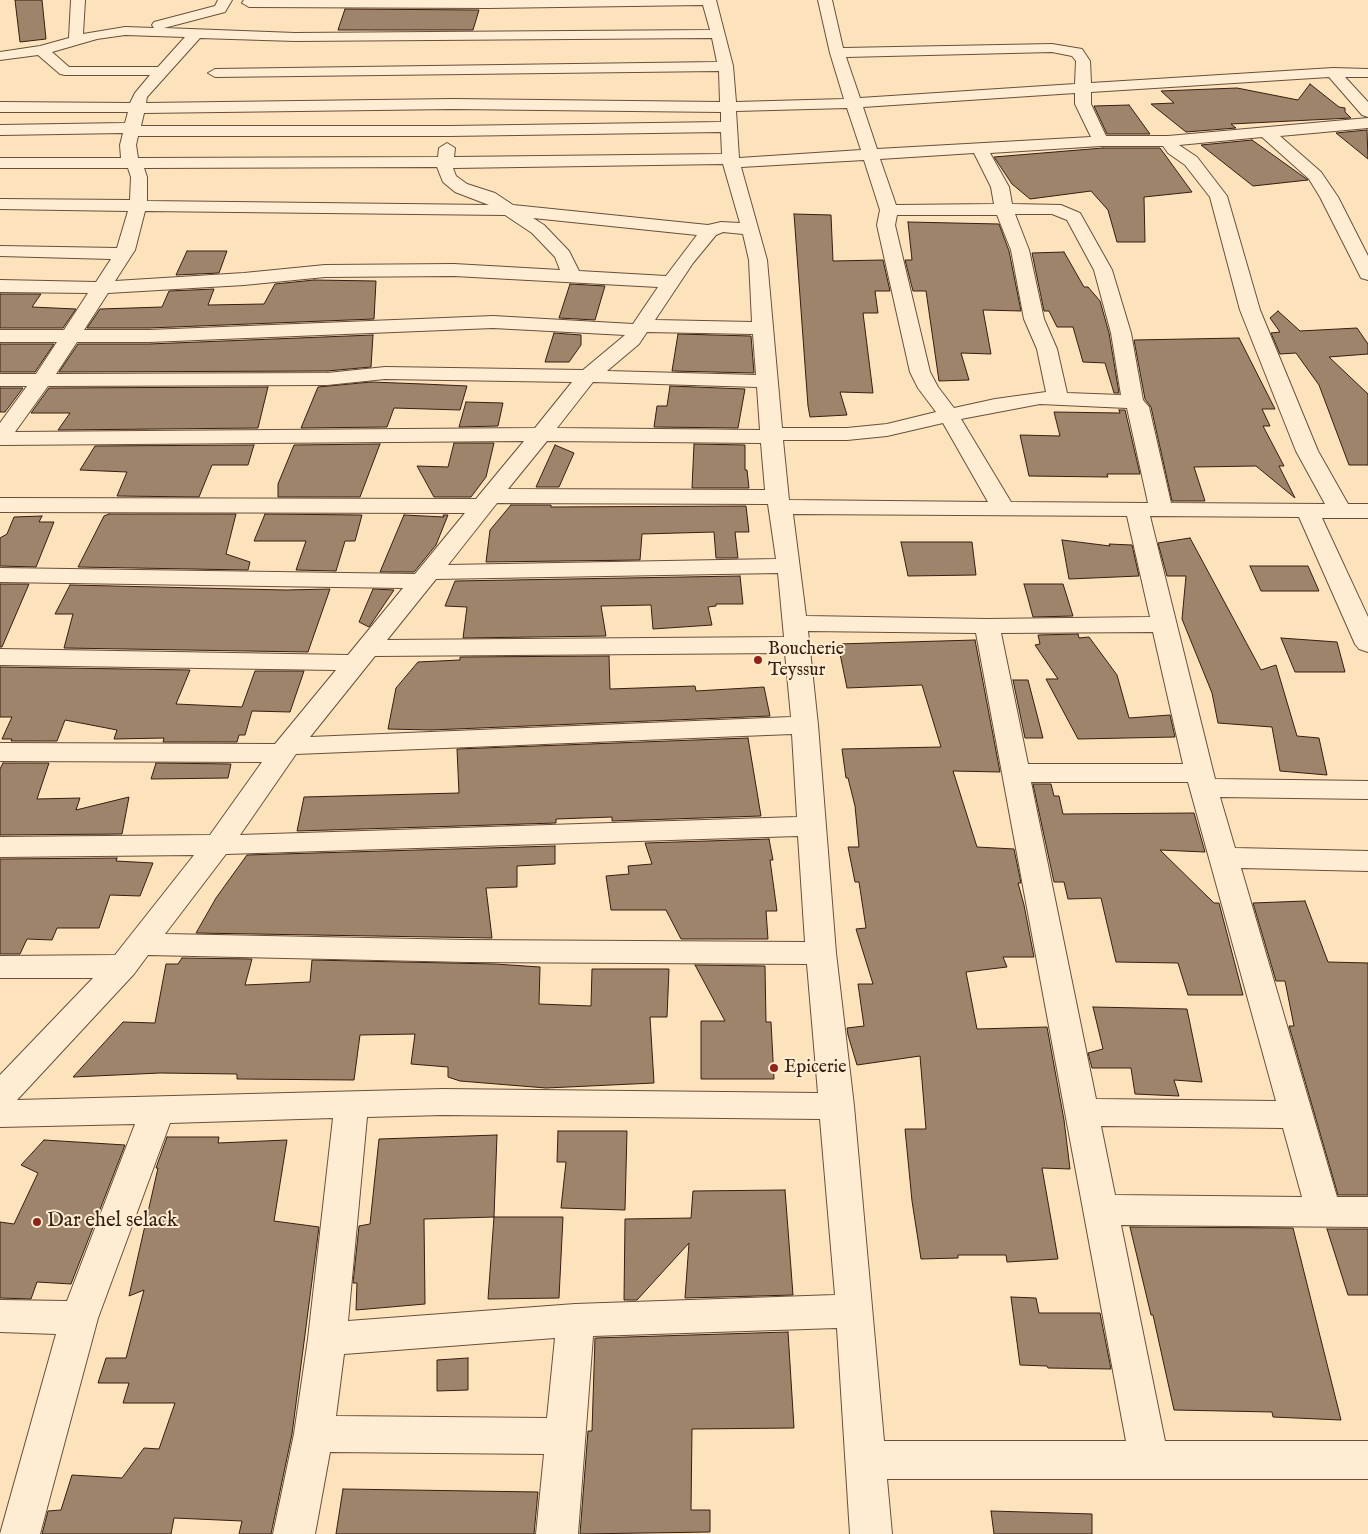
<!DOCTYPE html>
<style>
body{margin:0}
canvas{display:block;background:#fde3bc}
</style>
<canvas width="1368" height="1534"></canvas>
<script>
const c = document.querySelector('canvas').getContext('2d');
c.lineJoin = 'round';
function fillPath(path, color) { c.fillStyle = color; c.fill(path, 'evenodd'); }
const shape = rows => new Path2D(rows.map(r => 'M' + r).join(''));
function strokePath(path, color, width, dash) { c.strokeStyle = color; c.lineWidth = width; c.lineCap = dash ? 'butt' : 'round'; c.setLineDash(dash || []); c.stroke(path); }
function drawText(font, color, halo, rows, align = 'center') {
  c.font = font + ' "IM FELL English",serif'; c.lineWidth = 4; c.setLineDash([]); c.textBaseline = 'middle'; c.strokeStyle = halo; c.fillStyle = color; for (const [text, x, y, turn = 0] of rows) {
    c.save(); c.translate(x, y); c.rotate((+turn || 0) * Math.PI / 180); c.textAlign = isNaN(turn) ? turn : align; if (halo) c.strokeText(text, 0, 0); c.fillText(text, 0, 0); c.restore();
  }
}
const building = shape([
 [15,0,42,0,46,39,20,42,15,0],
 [345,9,479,10,473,30,338,30,345,9],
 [1310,84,1339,107,1345,108,1345,112,1351,118,1231,124,1236,128,1186,132,1151,104,1174,103,1161,91,1237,88,1298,100,1310,84],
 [1129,105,1150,134,1107,134,1094,106,1129,105],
 [1367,130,1368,159,1336,133,1367,130],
 [1252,140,1308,180,1253,186,1201,145,1252,140],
 [1103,148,1160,148,1192,192,1144,197,1145,242,1117,242,1108,210,1091,191,1030,199,1012,184,994,157,1103,148],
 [794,214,831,215,833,261,883,260,890,291,875,291,878,313,863,313,873,393,840,392,847,415,810,417,808,406,794,214],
 [908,222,999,224,1009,251,1021,311,983,310,991,354,961,353,969,380,939,381,926,291,913,291,905,260,912,260,908,222],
 [187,251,227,251,219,273,176,275,187,251],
 [1064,252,1084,287,1088,287,1100,301,1109,333,1119,393,1114,393,1105,363,1083,362,1073,327,1057,327,1049,311,1044,311,1032,253,1064,252],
 [314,280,376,281,374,319,149,328,87,328,100,309,162,307,169,291,214,289,208,305,264,304,275,284,314,280],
 [570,284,605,286,595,320,559,318,570,284],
 [0,294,41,294,32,307,76,309,63,328,0,328,0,294],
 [1278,311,1300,331,1357,328,1368,344,1368,354,1329,357,1368,394,1368,465,1349,465,1319,385,1296,353,1280,354,1271,333,1280,332,1270,318,1278,311],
 [554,333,581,335,581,345,569,362,545,362,554,333],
 [678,334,751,336,754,373,672,371,678,334],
 [373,335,371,367,327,371,59,372,78,344,149,344,373,335],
 [1239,338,1275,409,1262,409,1270,426,1263,426,1284,466,1279,466,1295,498,1256,466,1194,467,1205,501,1172,501,1151,407,1145,399,1134,340,1239,338],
 [0,344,54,344,35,372,0,372,0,344],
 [371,382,423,384,467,386,460,410,394,408,387,427,301,428,318,387,371,382],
 [670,386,745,389,738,428,654,427,657,406,667,406,670,386],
 [268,387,258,428,58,430,70,413,31,413,49,388,268,387],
 [0,388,23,388,5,412,0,412,0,388],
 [466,402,503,403,498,426,459,427,466,402],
 [1119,410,1125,410,1140,474,1107,474,1108,477,1029,476,1020,435,1060,436,1054,412,1120,413,1119,410],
 [454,443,494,443,486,477,471,497,434,497,417,466,448,467,454,443],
 [380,444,360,497,278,497,278,484,294,445,380,444],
 [694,444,745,445,745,470,747,470,749,488,692,488,694,444],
 [254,445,248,465,212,465,199,497,117,496,127,472,80,470,95,446,254,445],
 [555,445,574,453,559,487,536,487,555,445],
 [511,505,551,505,551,507,746,506,749,532,735,532,738,558,716,558,714,532,642,534,640,560,486,562,490,530,511,505],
 [109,514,236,514,226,554,250,562,248,570,78,567,104,516,109,514],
 [265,514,362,515,355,541,345,541,336,571,296,570,306,541,254,541,265,514],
 [404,515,444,517,443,515,448,515,436,545,414,572,380,572,404,515],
 [42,516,39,522,54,522,36,567,0,566,0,538,7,534,14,517,42,516],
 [1190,538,1261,670,1276,665,1297,736,1319,738,1327,775,1280,771,1272,727,1218,723,1212,693,1182,619,1186,576,1167,576,1158,543,1190,538],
 [1062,540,1110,546,1109,544,1132,545,1139,576,1069,579,1062,540],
 [901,542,972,542,976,575,908,576,901,542],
 [1250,566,1308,566,1319,591,1261,591,1250,566],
 [740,576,743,604,716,604,716,606,708,607,712,625,653,629,651,605,601,606,606,636,463,638,467,607,445,606,455,581,740,576],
 [0,584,29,584,2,647,0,647,0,584],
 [1024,584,1063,584,1073,616,1033,617,1024,584],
 [70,585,286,590,330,589,308,652,64,648,73,614,55,614,70,585],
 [373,589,394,590,369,627,359,622,373,589],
 [1078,634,1079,638,1089,637,1117,675,1129,718,1170,715,1175,737,1078,739,1046,679,1058,679,1035,645,1040,644,1038,635,1078,634],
 [1281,638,1337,642,1345,672,1295,672,1281,638],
 [975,640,1000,772,953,771,977,847,1014,849,1021,883,1018,883,1024,905,1034,957,1003,957,1007,967,966,972,977,1029,1047,1027,1064,1120,1070,1169,1042,1168,1058,1259,1007,1262,1006,1255,958,1255,958,1258,921,1259,912,1201,905,1129,926,1129,920,1056,857,1065,848,1035,847,1028,864,1026,858,984,873,984,856,929,866,928,859,882,855,882,848,847,859,847,855,806,848,778,846,778,842,749,941,747,922,685,847,688,838,644,975,640],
 [609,656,610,689,695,686,696,691,764,687,770,716,431,730,388,729,396,688,418,662,460,660,460,657,609,656],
 [0,667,190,670,176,704,242,707,255,671,304,671,290,712,252,711,245,735,239,735,237,742,163,742,164,738,114,739,117,730,65,720,57,741,11,741,12,739,2,739,12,717,0,717,0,667],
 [1013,680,1028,680,1043,738,1025,738,1013,680],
 [748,738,761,816,612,821,612,817,556,819,556,823,297,831,304,797,459,793,457,749,748,738],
 [3,763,49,763,37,799,80,798,76,810,129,797,122,834,0,835,0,769,3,763],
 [156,763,231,764,228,778,151,779,156,763],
 [1033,784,1051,784,1054,796,1059,796,1063,814,1194,813,1205,852,1160,850,1214,903,1219,903,1243,995,1188,995,1178,963,1116,962,1101,898,1068,899,1064,882,1054,882,1033,784],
 [769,839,773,860,770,860,777,911,766,911,768,939,681,939,666,910,611,910,606,876,629,874,628,866,652,864,645,843,769,839],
 [555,846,555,864,517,866,517,887,486,888,492,938,196,933,216,898,247,855,555,846],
 [117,858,116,861,153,863,140,896,110,895,99,928,57,928,52,940,27,939,20,954,0,954,0,859,117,858],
 [1305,901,1328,962,1368,963,1368,1195,1338,1195,1289,1026,1294,1026,1285,981,1276,981,1253,903,1305,901],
 [182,958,252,959,245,985,310,982,312,960,495,964,540,967,539,1004,591,1006,592,969,669,969,667,1017,650,1017,654,1083,546,1088,460,1081,448,1077,448,1067,411,1064,415,1034,360,1035,354,1080,237,1079,237,1074,160,1073,73,1077,123,1022,155,1023,166,964,178,964,182,958],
 [695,965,765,966,766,1022,771,1022,774,1079,701,1079,701,1021,725,1021,695,965],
 [1093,1007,1187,1009,1202,1082,1174,1080,1179,1096,1135,1094,1131,1068,1092,1068,1088,1053,1103,1049,1093,1007],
 [558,1131,627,1131,625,1210,561,1208,566,1162,557,1162,558,1131],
 [497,1135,494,1217,424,1219,425,1304,356,1310,357,1283,353,1283,359,1226,370,1224,379,1139,497,1135],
 [167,1137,219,1137,218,1143,287,1140,274,1221,319,1227,292,1434,271,1534,239,1534,242,1521,174,1518,171,1534,42,1534,48,1511,61,1510,72,1475,122,1478,144,1448,159,1449,175,1403,123,1403,129,1383,98,1383,106,1358,126,1358,144,1290,129,1296,158,1168,156,1168,167,1137],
 [44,1140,125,1145,71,1284,37,1282,31,1299,0,1298,0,1222,14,1224,38,1173,21,1165,44,1140],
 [785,1190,793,1295,685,1298,689,1243,637,1300,624,1300,625,1219,691,1218,693,1191,785,1190],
 [494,1217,563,1217,559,1298,488,1299,494,1217],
 [1130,1227,1293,1228,1341,1420,1273,1417,1272,1412,1174,1410,1153,1315,1151,1315,1130,1227],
 [1327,1229,1368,1229,1368,1295,1348,1295,1327,1229],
 [1011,1297,1036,1298,1039,1313,1100,1313,1111,1369,1048,1368,1047,1366,1020,1365,1011,1297],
 [788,1332,794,1428,692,1429,691,1510,710,1510,710,1532,580,1534,588,1431,592,1431,595,1338,788,1332],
 [468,1358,468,1390,437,1391,437,1360,468,1358],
 [343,1489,538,1492,534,1534,336,1534,343,1489],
 [991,1511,1092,1514,1092,1534,994,1534,991,1511]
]);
fillPath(building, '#9e846a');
strokePath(building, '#381e12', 1);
const minor = shape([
 [71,0,85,0,83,34,125,27,154,28,152,25,154,22,215,6,218,0,232,0,225,12,164,28,295,33,710,30,703,5,488,8,249,7,242,3,244,0,716,0,733,66,736,102,844,99,830,53,818,0,832,0,843,48,1052,44,1082,49,1090,61,1091,83,1333,68,1368,69,1368,77,1345,77,1368,102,1368,117,1362,115,1329,77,1091,92,1091,104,1106,136,1168,136,1368,118,1368,128,1280,136,1321,172,1338,197,1368,256,1368,280,1361,278,1359,274,1320,197,1309,179,1262,137,1179,145,1197,157,1227,196,1260,310,1318,451,1348,504,1368,504,1368,518,1322,518,1368,617,1368,652,1359,649,1355,644,1299,517,1150,516,1215,779,1368,781,1368,799,1220,797,1235,848,1368,851,1368,871,1241,868,1337,1197,1368,1197,1368,1227,1121,1225,1165,1441,1368,1441,1368,1479,887,1479,892,1534,850,1534,837,1328,593,1336,578,1534,536,1534,544,1454,330,1452,315,1534,273,1534,294,1434,308,1339,333,1118,170,1123,98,1318,40,1534,0,1534,56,1334,0,1332,0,1300,67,1301,135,1124,0,1127,0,1075,93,978,0,978,0,956,115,955,194,855,0,857,0,837,210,835,262,762,0,761,0,743,275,744,336,670,0,665,0,649,348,655,403,588,0,582,0,568,415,574,465,513,0,512,0,498,476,499,524,441,0,445,0,423,27,386,0,386,0,374,36,374,57,342,0,342,0,330,64,330,88,293,0,292,0,280,96,282,111,259,0,256,0,246,117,248,128,211,0,209,0,199,130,200,131,177,128,168,0,168,0,158,121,158,120,145,123,133,0,135,0,125,125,123,128,112,0,112,0,102,130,103,135,93,150,75,65,75,60,74,38,55,0,60,0,52,40,46,69,38,71,0],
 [125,35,185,37,158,67,69,67,52,52,97,39,125,35],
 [200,38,295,41,712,38,717,62,215,69,208,73,215,77,719,71,720,102,453,99,146,103,147,97,200,38],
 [1052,52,1072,56,1076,61,1075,84,860,98,846,57,1052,52],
 [1075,93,1075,104,1091,137,877,149,863,107,1075,93],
 [847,108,861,150,739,158,736,111,847,108],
 [453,109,721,112,721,122,449,126,141,126,144,113,453,109],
 [721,132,722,154,454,157,455,148,447,143,439,148,438,157,138,158,136,145,138,136,449,136,721,132],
 [1101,146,1163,146,1168,153,1185,165,1210,197,1240,310,1296,451,1325,504,1171,503,1149,407,1143,400,1131,333,1112,270,1080,213,1061,205,1012,204,1009,187,990,153,1101,146],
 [974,153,991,187,994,204,896,205,880,159,974,153],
 [864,160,880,210,877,225,910,372,918,388,936,412,887,424,847,428,782,428,767,260,741,167,864,160],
 [723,164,740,223,721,222,708,225,513,205,495,193,467,184,456,176,453,168,723,164],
 [437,167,443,182,455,192,489,205,147,201,147,177,144,168,437,167],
 [145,211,505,215,532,233,555,257,560,270,454,264,325,265,244,273,115,281,135,250,145,211],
 [1015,214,1052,214,1067,220,1094,270,1111,333,1121,395,1067,393,1057,349,1044,319,1029,250,1015,214],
 [897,215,997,215,1011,250,1024,319,1037,349,1046,392,995,399,954,408,938,387,930,372,895,225,897,215],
 [533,218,697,235,666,276,579,271,569,251,544,225,533,218],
 [723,232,743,234,749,260,752,322,655,320,693,263,716,235,723,232],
 [454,276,658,287,633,324,493,316,149,330,84,330,108,293,244,285,325,277,454,276],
 [493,328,625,335,583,370,385,367,327,373,56,374,77,342,149,342,493,328],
 [647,332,753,334,756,375,607,371,639,344,647,332],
 [385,379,572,382,535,428,15,432,48,386,327,385,385,379],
 [593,382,757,387,760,430,557,428,593,382],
 [1040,404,1127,408,1148,503,1011,502,961,419,1040,404],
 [943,423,988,502,789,500,783,440,847,440,887,436,943,423],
 [547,441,761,443,765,490,508,489,547,441],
 [497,503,768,504,776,559,448,565,497,503],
 [793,514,1127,516,1150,617,987,619,806,616,793,514],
 [778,573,784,637,387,640,436,579,778,573],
 [808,631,976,633,1126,1441,884,1441,854,1106,836,953,818,725,808,631],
 [1153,632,1183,764,1028,764,1001,633,1153,632],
 [785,653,791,717,310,737,375,656,785,653],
 [792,734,797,817,240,835,296,754,792,734],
 [1031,782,1188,782,1276,1101,1096,1099,1031,782],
 [798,836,805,942,468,940,165,934,226,854,798,836],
 [148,955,468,962,807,964,818,1093,443,1089,17,1100,134,974,148,955],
 [443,1115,820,1119,835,1295,575,1304,348,1321,367,1117,443,1115],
 [1101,1126,1283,1128,1302,1197,1115,1195,1101,1126],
 [555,1338,547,1418,336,1416,344,1354,555,1338]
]);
strokePath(minor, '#694f3c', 2);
fillPath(minor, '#feedd3');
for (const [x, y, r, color] of [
 [758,660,5,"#8f2418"],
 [774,1068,5,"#8f2418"],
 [37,1222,5,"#8f2418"]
]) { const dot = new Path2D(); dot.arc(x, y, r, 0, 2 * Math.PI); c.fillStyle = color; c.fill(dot); strokePath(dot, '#feedd3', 2); }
drawText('18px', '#381e12', '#feedd3', [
 ["Boucherie",768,650],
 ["Teyssur",768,671],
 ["Epicerie",784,1068]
], 'left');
drawText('21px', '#381e12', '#feedd3', [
 ["Dar ehel selack",47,1222]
], 'left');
</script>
